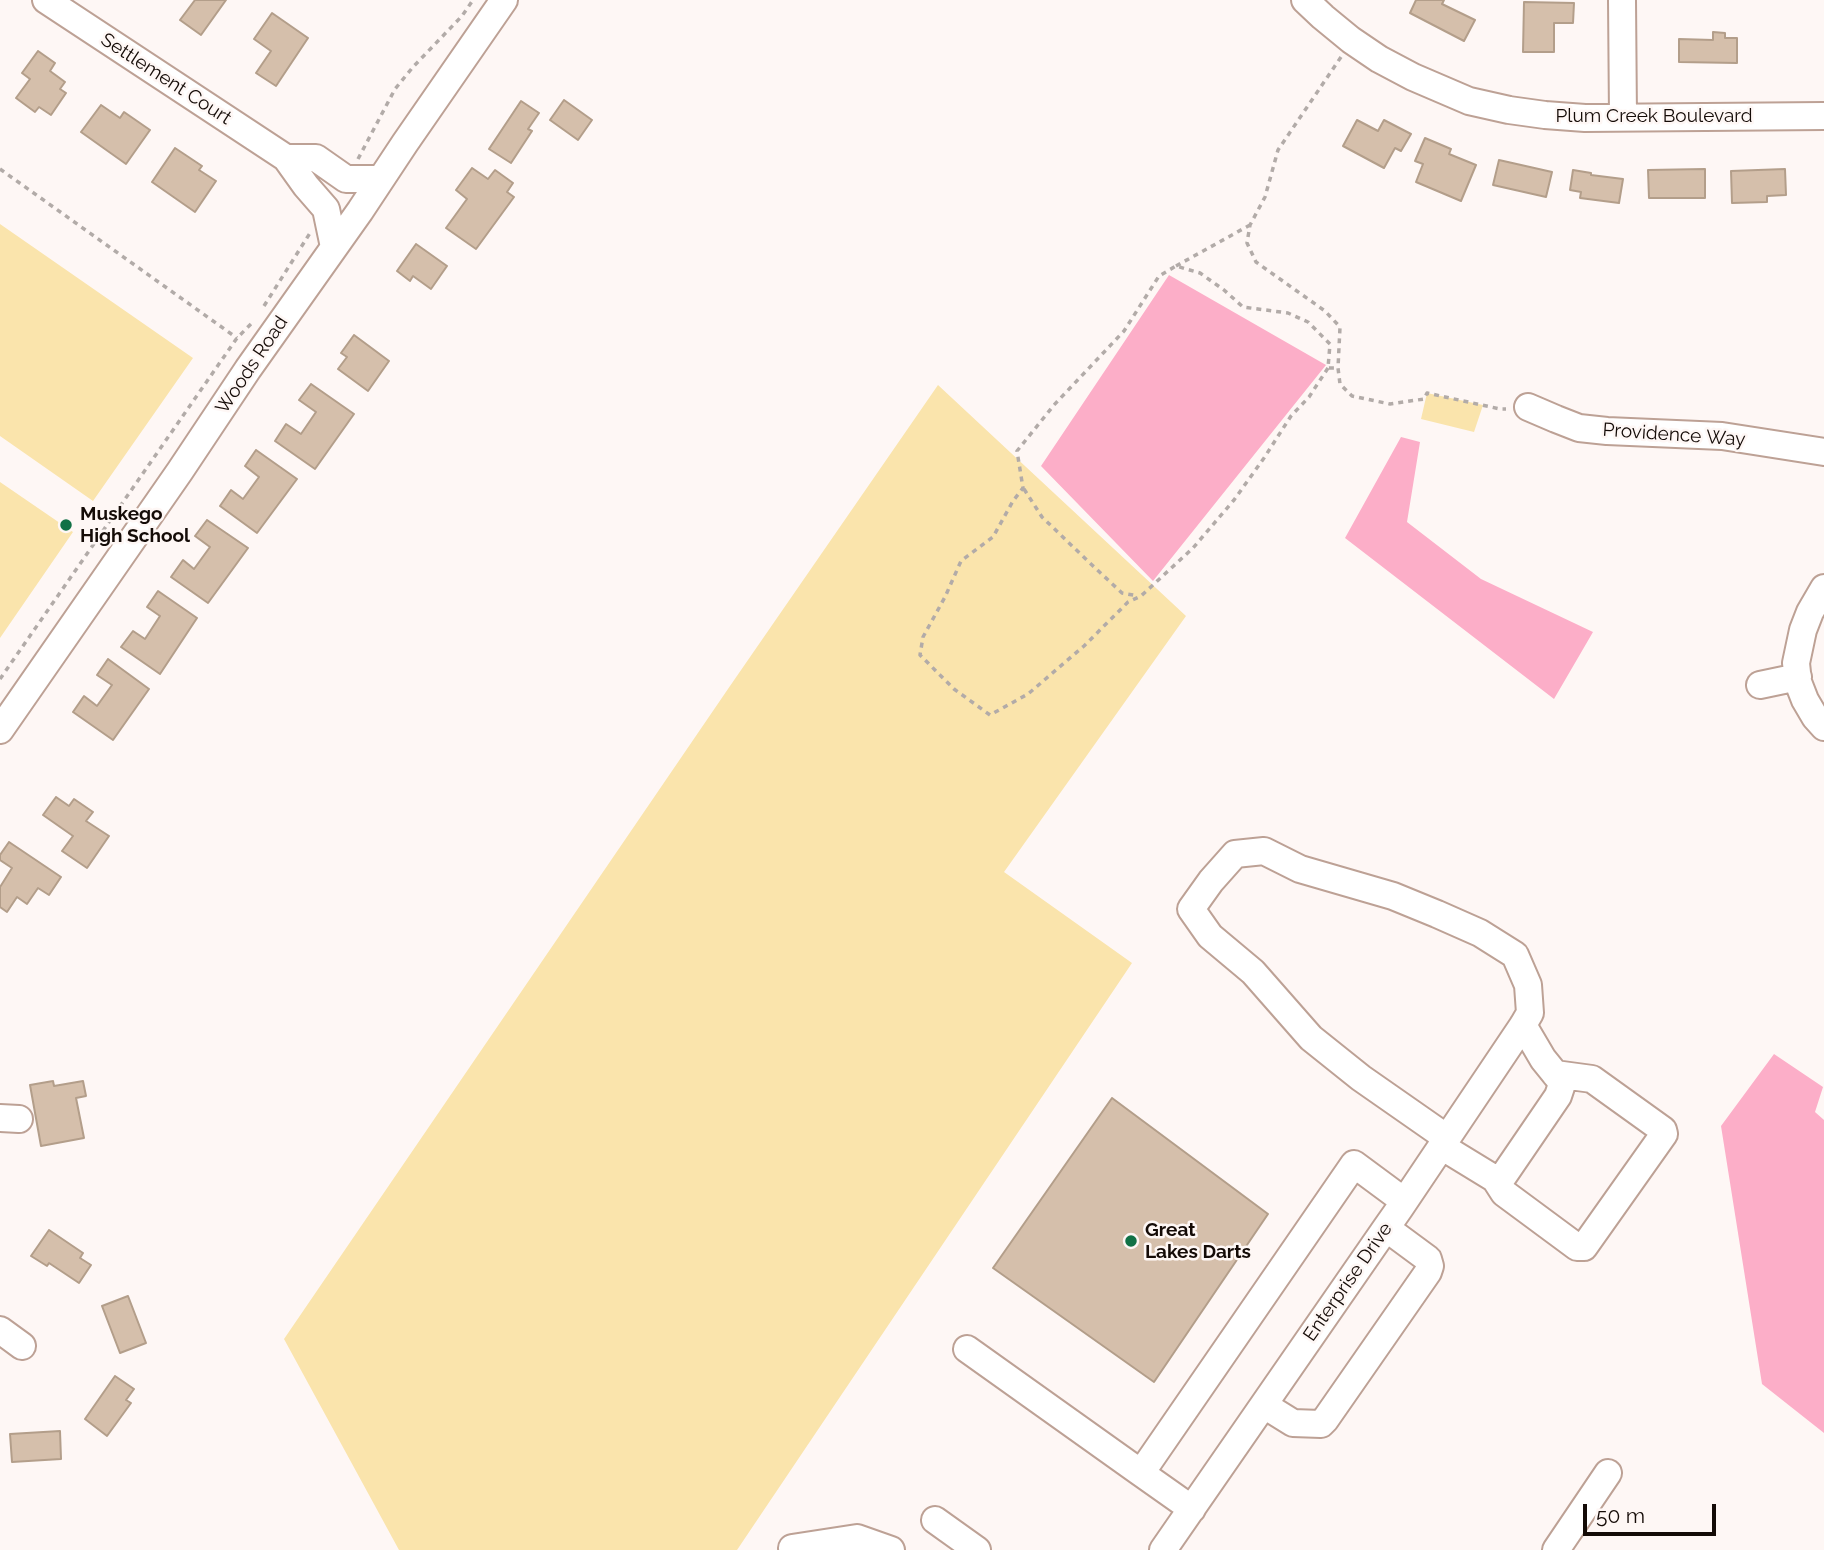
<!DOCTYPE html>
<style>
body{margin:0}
#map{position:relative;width:1824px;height:1550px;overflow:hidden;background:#fef7f5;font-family:Raleway,sans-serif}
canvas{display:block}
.scale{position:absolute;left:1583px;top:1504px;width:133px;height:32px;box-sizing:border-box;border:4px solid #140b07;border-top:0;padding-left:9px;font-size:21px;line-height:24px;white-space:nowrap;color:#140b07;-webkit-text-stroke:5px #fef7f5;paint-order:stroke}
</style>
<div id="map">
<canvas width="1824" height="1550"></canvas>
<div class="scale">50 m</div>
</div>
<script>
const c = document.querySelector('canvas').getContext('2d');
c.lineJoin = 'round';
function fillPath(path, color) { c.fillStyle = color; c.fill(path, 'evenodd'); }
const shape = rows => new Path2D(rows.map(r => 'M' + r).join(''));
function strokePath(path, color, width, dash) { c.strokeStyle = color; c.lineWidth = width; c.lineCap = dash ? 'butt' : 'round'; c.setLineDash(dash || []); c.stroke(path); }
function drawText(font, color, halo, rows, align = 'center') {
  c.font = font + ' Raleway,sans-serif'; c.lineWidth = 5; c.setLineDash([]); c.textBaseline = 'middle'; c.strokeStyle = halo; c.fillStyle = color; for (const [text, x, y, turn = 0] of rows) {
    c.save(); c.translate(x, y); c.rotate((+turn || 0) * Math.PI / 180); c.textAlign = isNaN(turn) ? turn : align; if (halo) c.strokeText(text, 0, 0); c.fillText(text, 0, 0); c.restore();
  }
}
fillPath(shape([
 [0,224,193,358,93,501,0,436],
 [938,385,1186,616,1004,872,1132,963,737,1550,399,1550,284,1339,730,686],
 [1427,393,1483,405,1474,432,1421,419],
 [0,482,73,532,0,638]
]), '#fae4ac');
fillPath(shape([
 [1169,275,1326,365,1153,581,1041,466],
 [1401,437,1420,442,1407,522,1481,579,1593,632,1554,699,1345,538],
 [1774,1054,1823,1087,1815,1112,1824,1120,1824,1433,1762,1384,1721,1126]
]), '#fcaec8');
const building = shape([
 [195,0,226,0,201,35,180,20,195,0],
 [1416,0,1444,0,1442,4,1475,20,1464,41,1410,13,1416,0],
 [1524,2,1574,3,1573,23,1554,23,1554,52,1523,52,1524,2],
 [272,13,308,38,276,86,256,73,271,51,254,39,272,13],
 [1713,32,1725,33,1725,38,1737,38,1737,63,1679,62,1679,39,1713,40,1713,32],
 [38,51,55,63,50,71,65,82,60,89,66,93,51,115,39,107,35,112,16,98,30,79,22,73,38,51],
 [564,100,592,120,578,140,550,120,564,100],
 [521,101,539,113,528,129,532,131,511,163,489,149,521,101],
 [101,105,120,118,124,112,150,130,126,164,81,132,101,105],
 [1357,120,1378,131,1384,120,1411,134,1401,151,1395,148,1384,168,1343,146,1357,120],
 [1425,138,1451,149,1449,154,1476,165,1461,201,1416,182,1423,164,1415,161,1425,138],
 [175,148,202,166,199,170,216,181,195,212,152,182,175,148],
 [1499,160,1552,172,1546,197,1493,185,1499,160],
 [472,168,488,179,495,170,513,183,507,192,514,197,476,249,446,228,467,199,456,190,472,168],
 [1705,169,1705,198,1649,198,1648,170,1705,169],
 [1785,169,1786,195,1767,196,1767,202,1732,203,1731,171,1785,169],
 [1573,170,1591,173,1591,175,1623,179,1619,203,1580,198,1581,192,1570,190,1573,170],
 [416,244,447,266,431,289,413,276,410,281,397,271,416,244],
 [354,335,389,361,368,391,338,369,347,357,341,353,354,335],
 [311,384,354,414,315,469,275,441,286,424,301,434,316,412,299,400,311,384],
 [256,450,297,479,257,533,220,506,231,490,243,499,259,477,245,466,256,450],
 [207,520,248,548,208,603,171,577,183,560,194,569,210,547,195,536,207,520],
 [158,591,197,618,160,674,121,647,133,631,145,639,160,616,147,607,158,591],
 [108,659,149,689,113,740,73,712,84,696,97,706,112,685,97,675,108,659],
 [56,797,69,806,74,799,93,812,86,821,109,836,87,868,62,851,73,836,43,815,56,797],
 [9,842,61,877,49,895,38,888,27,904,17,897,7,912,0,907,0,887,12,868,0,860,0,855,9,842],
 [53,1081,54,1086,83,1081,86,1096,76,1098,84,1138,41,1146,30,1085,53,1081],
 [1112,1098,1268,1214,1154,1382,993,1268,1112,1098],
 [49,1230,83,1253,80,1258,91,1265,79,1283,49,1263,47,1266,31,1256,49,1230],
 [128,1296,146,1343,120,1353,102,1306,128,1296],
 [115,1376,134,1389,126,1400,131,1403,107,1436,85,1419,115,1376],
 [60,1431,61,1459,12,1462,10,1434,60,1431]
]);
fillPath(building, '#d5bfab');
strokePath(building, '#b39e8a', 2);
const minor = shape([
 [46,0,286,158,306,186,326,209,334,247],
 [1305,0,1323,17,1351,40,1379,59,1413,77,1469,101,1509,110,1545,115,1585,118,1824,116],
 [1622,0,1623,117],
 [286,158,316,158,346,179,381,179],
 [1528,407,1556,419,1579,428,1607,431,1722,436,1824,452],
 [1824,588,1810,612,1803,630,1796,663,1798,682,1805,700,1815,717,1824,727],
 [1760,685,1798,677],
 [0,730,180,471,248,369,360,211,405,143,504,0],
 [0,1118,19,1119],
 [1441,1146,1495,1179,1504,1193,1577,1247,1584,1247,1664,1134,1663,1130,1592,1079,1555,1074],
 [1495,1179,1502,1178,1558,1096,1561,1087,1560,1080,1543,1059,1523,1025],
 [0,1330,22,1346],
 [967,1349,1141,1473],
 [1264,1405,1293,1423,1321,1424,1325,1420,1428,1272,1430,1266,1428,1259,1386,1228],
 [1192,1509,1141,1473,1354,1164,1404,1201],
 [935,1520,977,1550],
 [792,1548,857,1538,891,1550],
 [1163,1550,1386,1228,1400,1208,1523,1025,1530,1013,1528,985,1515,955,1480,933,1437,914,1393,896,1300,869,1264,851,1235,854,1211,881,1191,909,1210,936,1253,972,1311,1038,1361,1078,1447,1138],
 [1556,1550,1608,1473]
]);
strokePath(minor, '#bda195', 30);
strokePath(shape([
 [1341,57,1278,150,1265,197,1250,225,1247,243,1256,262,1325,311,1340,327,1338,368,1340,384,1352,396,1390,404,1424,399,1427,393,1500,409,1506,409],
 [358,159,395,89,413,67,462,16,473,0],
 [0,169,237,338],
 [1176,266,1250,225],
 [264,306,310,233],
 [1328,368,1309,397,1291,416,1264,458,1234,500,1193,548,1141,596,1128,602,1084,646,1028,694,990,715,954,689,920,655,923,637,945,597,961,561,993,537,1013,501,1023,488,1017,451,1054,405,1124,331,1159,276,1176,266,1200,273,1224,290,1243,307,1288,313,1308,322,1330,344,1328,368,1338,368],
 [1024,489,1042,517,1092,565,1122,593,1138,596],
 [0,679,237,338,251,324]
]), '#b2aba8', 3.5, [5, 5]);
strokePath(minor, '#fff', 26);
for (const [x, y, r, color] of [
 [66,525,7,"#117146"],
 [1131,1241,7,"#117146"]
]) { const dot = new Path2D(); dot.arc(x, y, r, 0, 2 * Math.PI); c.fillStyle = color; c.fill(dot); strokePath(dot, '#fef7f5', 2.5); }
drawText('19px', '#140b07', '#fef7f5', [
 ["Settlement Court",166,79,33],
 ["Plum Creek Boulevard",1654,116],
 ["Woods Road",252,365,-56],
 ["Providence Way",1674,435,4],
 ["Enterprise Drive",1348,1282,-55]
]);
drawText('bold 19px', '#140b07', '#fef7f5', [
 ["Muskego",80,514],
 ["High School",80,536],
 ["Great",1145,1230],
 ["Lakes Darts",1145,1252]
], 'left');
</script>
